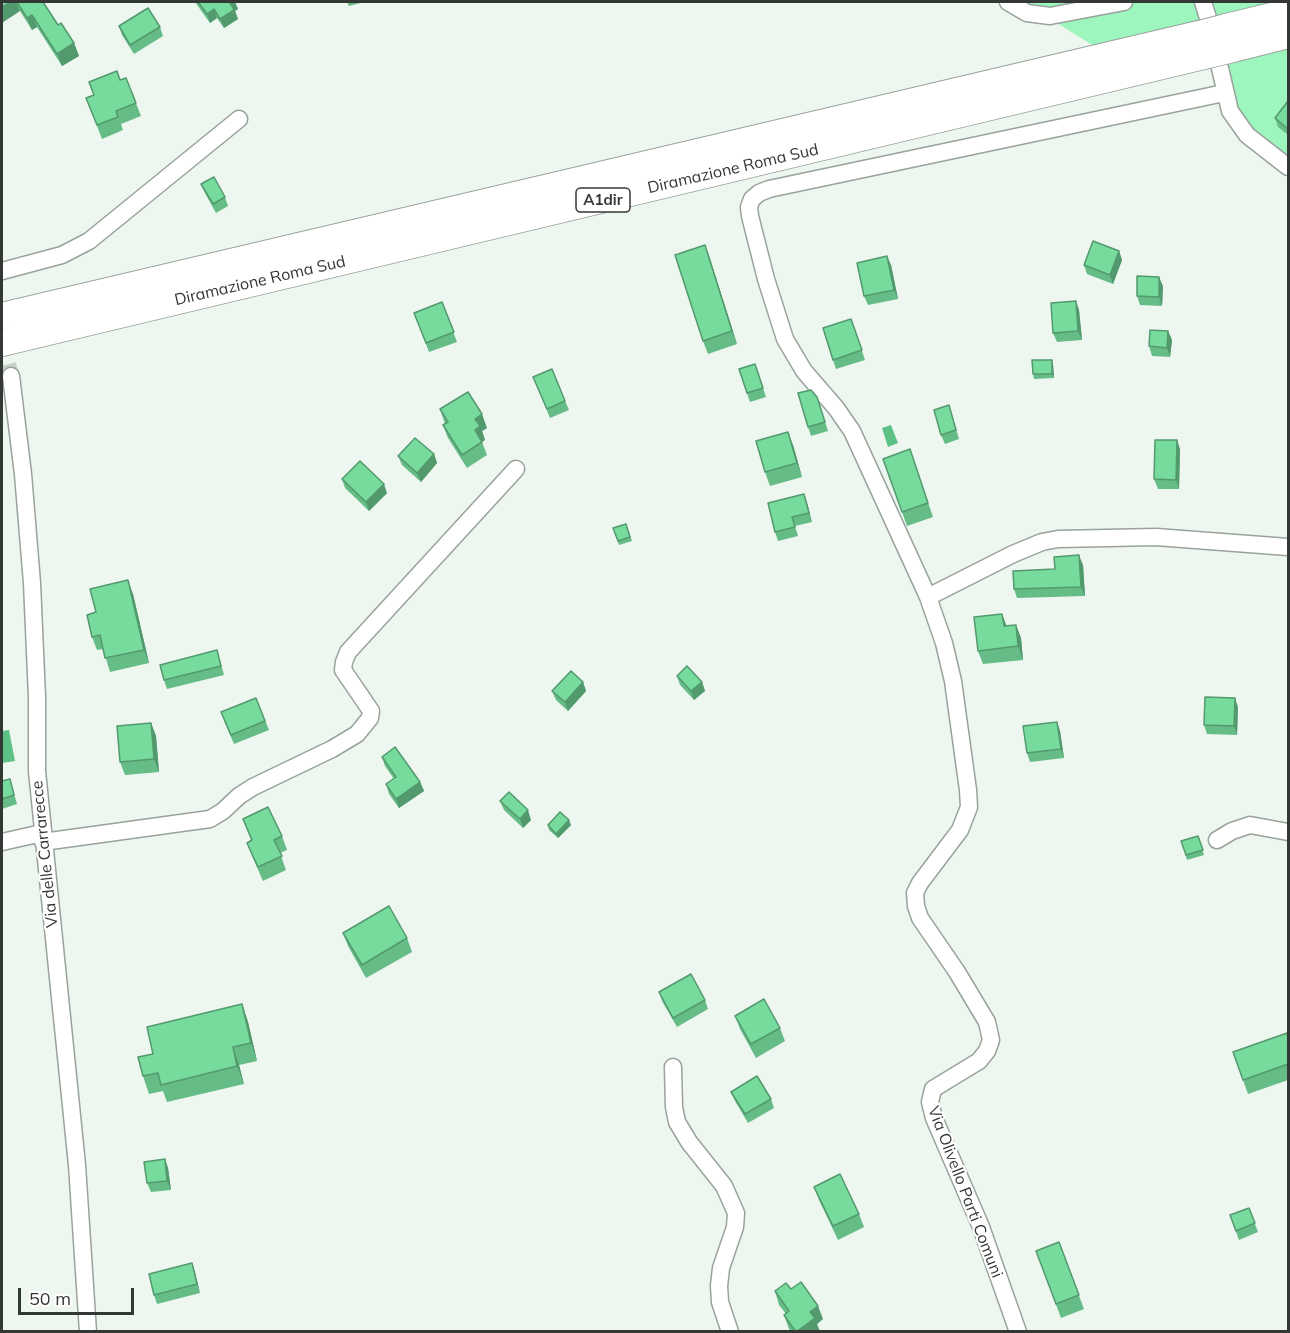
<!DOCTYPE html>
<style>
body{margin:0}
#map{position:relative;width:1290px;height:1333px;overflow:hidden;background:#edf6ef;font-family:Mulish,sans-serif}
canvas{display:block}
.frame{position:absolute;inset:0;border:3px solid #343835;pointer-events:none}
.scale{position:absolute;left:18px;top:1288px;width:116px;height:27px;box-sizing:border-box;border:3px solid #343835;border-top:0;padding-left:8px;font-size:18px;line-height:21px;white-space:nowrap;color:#343835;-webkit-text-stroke:4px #fff;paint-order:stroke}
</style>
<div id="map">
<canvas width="1290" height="1333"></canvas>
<div class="frame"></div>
<div class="scale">50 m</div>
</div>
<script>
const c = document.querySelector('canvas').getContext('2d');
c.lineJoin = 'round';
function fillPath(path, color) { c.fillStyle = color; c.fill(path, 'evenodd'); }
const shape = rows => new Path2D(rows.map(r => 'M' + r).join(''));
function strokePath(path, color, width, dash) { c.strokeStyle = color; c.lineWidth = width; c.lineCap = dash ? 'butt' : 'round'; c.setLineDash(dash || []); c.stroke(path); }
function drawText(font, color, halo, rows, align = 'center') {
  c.font = font + ' Mulish,sans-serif'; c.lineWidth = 4.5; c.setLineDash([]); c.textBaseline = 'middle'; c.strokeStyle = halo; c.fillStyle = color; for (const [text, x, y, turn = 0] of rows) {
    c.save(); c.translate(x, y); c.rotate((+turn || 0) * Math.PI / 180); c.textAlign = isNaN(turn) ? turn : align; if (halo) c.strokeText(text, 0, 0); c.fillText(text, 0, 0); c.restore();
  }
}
fillPath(shape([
 [1023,2,1288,2,1288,167,1257,144,1205,56,1136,72]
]), '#9df6bd');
fillPath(shape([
 [891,425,898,443,888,447,882,428],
 [9,730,15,761,2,763,2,731]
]), '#5dc185');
strokePath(shape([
 [2,341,11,376]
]), '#c8d0ca', 16, [16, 8]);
const minor = shape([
 [1008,2,1027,13,1050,16,1124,2],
 [1203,2,1209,21,1230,111,1247,135,1288,167],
 [2,271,62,255,89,241,239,119],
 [11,376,23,474,32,583,37,697,37,771,77,1165,88,1332],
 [928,597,852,431,836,408,804,371,785,339,766,279,750,216,749,207,752,199,759,193,769,189,1224,93],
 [1217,840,1232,831,1250,825,1288,832],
 [2,842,42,833],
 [43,842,210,819,223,811,239,796,253,787,332,749,357,734,370,718,371,711,343,670,344,662,348,652,516,469],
 [673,1067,674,1107,677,1122,689,1142,724,1186,736,1213,735,1227,721,1268,719,1286,720,1302,730,1332],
 [1018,1332,981,1227,934,1118,930,1102,933,1089,979,1061,987,1051,991,1040,987,1022,957,972,920,918,916,906,915,893,920,883,960,830,969,807,968,790,953,681,944,643,928,597,1013,554,1042,542,1058,539,1156,537,1288,547]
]);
const highway = shape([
 [1226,27,1288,12],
 [1233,49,1288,35],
 [2,316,1199,34],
 [2,343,1204,56]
]);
strokePath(minor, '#99a29c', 19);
strokePath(highway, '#99a29c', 28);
strokePath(minor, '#fff', 16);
strokePath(highway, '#fff', 26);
const highwayBridge = shape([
 [1199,34,1226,27],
 [1204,56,1233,49]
]);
strokePath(highwayBridge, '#99a29c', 28, []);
strokePath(highwayBridge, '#fff', 26);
fillPath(shape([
 [2,2,43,2,58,25,74,43,79,56,62,66,37,27,32,30,20,11],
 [195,2,235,2,238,9,235,11,238,19,224,28,217,18,210,23],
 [347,2,364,2,349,6],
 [119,26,160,27,163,36,134,54,122,35],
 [126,78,141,116,121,124,123,130,102,139,86,98,94,95,89,82,120,80],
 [1288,101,1288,135,1278,127,1275,118],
 [201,184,225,197,228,206,216,213,205,193],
 [1119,251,1122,260,1113,284,1087,274,1084,265],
 [710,259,737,344,708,354,703,341],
 [891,265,898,299,868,305,864,296],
 [1163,286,1162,306,1140,305,1137,296],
 [1076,301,1079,310,1082,340,1057,342,1053,333],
 [442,302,457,342,429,352,414,313],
 [851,319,865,360,836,369,833,360],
 [1168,331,1172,340,1170,357,1152,356,1149,346],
 [755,364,766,397,750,402,747,393],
 [1053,364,1054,378,1034,379,1033,374],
 [533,377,565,401,569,410,550,418],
 [949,405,959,439,945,444,941,435],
 [820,406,828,431,811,436,808,427],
 [440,409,487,428,482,431,485,440,482,442,487,455,467,468,448,438,443,425,445,424],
 [1177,440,1180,449,1179,489,1158,489,1154,479],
 [793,445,802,477,770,486,765,472],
 [910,449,933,517,907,526,883,459],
 [434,454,437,463,421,482,402,465,398,456],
 [342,479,387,493,369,511,345,488],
 [807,503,812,522,795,526,798,536,778,541,775,532],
 [626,524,632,541,619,545,613,528],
 [1083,565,1085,596,1017,598,1014,589,1055,569],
 [133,594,149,663,110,672,103,649,97,650,92,637,96,612],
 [1016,625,1021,638,1023,660,983,664,978,651,1006,626],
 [217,650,224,675,167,689,164,680],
 [677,676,702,682,705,691,694,700,680,685],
 [583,682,586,691,568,711,556,700,552,691],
 [256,698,269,730,234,744,224,721],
 [1238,707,1237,735,1207,734,1204,725],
 [1057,722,1060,731,1064,758,1030,762,1027,753],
 [151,723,156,736,159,772,125,775,120,762],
 [382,757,420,782,424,791,399,808,389,794,386,784,394,779,385,766],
 [10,779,17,804,2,809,2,781],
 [500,801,531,820,523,828,504,810],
 [243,819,282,836,287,850,280,853,286,870,263,881,252,856,247,843,251,840],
 [548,825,571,825,558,838,549,830],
 [1198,836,1204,855,1187,860,1181,841],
 [343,933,407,938,412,952,366,978,348,946],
 [659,992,705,1000,708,1009,677,1027,662,1001],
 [242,1004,248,1022,257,1061,239,1065,244,1084,167,1102,163,1091,149,1094,143,1076,153,1054],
 [735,1016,780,1028,785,1041,756,1058,740,1029],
 [1288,1038,1288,1080,1248,1094,1233,1052],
 [731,1092,771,1099,774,1108,748,1123,735,1101],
 [165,1159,168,1168,171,1190,151,1192,147,1183],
 [814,1187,859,1214,864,1227,838,1240,819,1200],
 [1249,1208,1258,1232,1239,1240,1230,1215],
 [1059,1242,1084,1309,1061,1318,1036,1251],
 [192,1263,200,1293,157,1304,154,1295],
 [791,1289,823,1319,817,1324,820,1332,791,1332,789,1329,784,1315,786,1314,779,1305,775,1291]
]), '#66bc87');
fillPath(shape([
 [11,2,16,2,20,11,2,23,2,7],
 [232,2,235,2,238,9,235,11,238,19,224,28,220,19,230,3],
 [214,9,217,18,210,23,207,14],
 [32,15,37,27,32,30,27,18],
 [74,43,79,56,62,66,57,54],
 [705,245,710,259,737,344,732,331],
 [1119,251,1122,260,1113,284,1110,275],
 [887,256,891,265,898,299,894,290],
 [1159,277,1163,286,1162,306,1159,297],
 [1076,301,1079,310,1082,340,1078,331],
 [1168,331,1172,340,1170,357,1167,348],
 [1052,360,1053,364,1054,378,1052,374],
 [482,414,487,428,482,431,485,440,480,443,475,430,475,419],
 [788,432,793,445,802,477,797,463],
 [1177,440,1180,449,1179,489,1176,480],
 [434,454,437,463,421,482,417,473],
 [384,484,387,493,369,511,366,502],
 [804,494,807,503,812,522,809,513],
 [1079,555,1083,565,1085,596,1081,587],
 [128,580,133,594,149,663,144,650],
 [1002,614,1007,627,1004,626],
 [1016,625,1021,638,1023,660,1018,646],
 [583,682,586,691,568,711,565,702],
 [702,682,705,691,694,700,691,691],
 [1235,698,1238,707,1237,735,1234,726],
 [1057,722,1060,731,1064,758,1061,749],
 [151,723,156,736,159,772,154,759],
 [420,782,424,791,399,808,396,799],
 [528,810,531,820,523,828,520,819],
 [569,820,571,825,558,838,556,834],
 [242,1004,248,1022,257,1061,251,1043],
 [233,1047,239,1065,244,1084,237,1066],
 [165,1159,168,1168,171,1190,167,1181],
 [192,1263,195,1272,200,1293,197,1284],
 [818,1306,823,1319,817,1324,820,1332,797,1332,810,1312]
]), '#53996e');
const building = shape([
 [2,2,11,2,2,7,2,2],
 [17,2,43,2,58,25,61,23,74,43,57,54,32,15,27,18,17,2],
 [198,2,232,2,230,3,234,10,220,19,214,9,207,14,198,2],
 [148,8,160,27,130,45,119,26,148,8],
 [117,71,120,80,126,78,136,103,116,111,118,117,97,125,86,98,94,95,89,82,117,71],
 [1288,101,1288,129,1275,118,1288,101],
 [214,177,225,197,213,204,201,184,214,177],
 [1093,241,1119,251,1110,275,1084,265,1093,241],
 [705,245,732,331,703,341,675,255,705,245],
 [887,256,894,290,864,296,857,263,887,256],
 [1137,276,1159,277,1159,297,1137,296,1137,276],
 [1076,301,1078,331,1053,333,1051,303,1076,301],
 [442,302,454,332,426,343,414,313,442,302],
 [851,319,862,350,833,360,823,328,851,319],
 [1150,330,1168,331,1167,348,1149,346,1150,330],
 [1032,360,1052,360,1052,374,1033,374,1032,360],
 [755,364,763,388,747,393,739,369,755,364],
 [552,369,565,401,547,409,533,377,552,369],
 [811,390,817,397,825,422,808,427,798,393,811,390],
 [468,392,482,414,475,419,480,426,475,430,482,442,462,455,443,425,448,422,440,409,468,392],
 [949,405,956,430,941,435,934,410,949,405],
 [788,432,797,463,765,472,756,441,788,432],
 [415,438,434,454,417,473,398,456,415,438],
 [1155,440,1177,440,1176,480,1154,479,1155,440],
 [910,449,928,503,902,512,883,459,910,449],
 [360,461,384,484,366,502,342,479,360,461],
 [804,494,809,513,792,517,795,527,775,532,768,503,804,494],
 [626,524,630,537,618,541,613,528,626,524],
 [1079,555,1081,587,1014,589,1013,571,1055,569,1054,557,1079,555],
 [128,580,144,650,105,658,100,635,92,637,87,615,96,612,90,589,128,580],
 [1002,614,1004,626,1016,625,1018,646,978,651,974,617,1002,614],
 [217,650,221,666,164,680,160,665,217,650],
 [687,666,702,682,691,691,677,676,687,666],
 [571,671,583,682,565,702,552,691,571,671],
 [1205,697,1235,698,1234,726,1204,725,1205,697],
 [256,698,265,721,231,735,221,712,256,698],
 [1057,722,1061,749,1027,753,1023,726,1057,722],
 [151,723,154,759,120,762,117,726,151,723],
 [395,747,420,782,396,799,386,784,396,777,382,757,395,747],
 [10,779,14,795,2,799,2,781,10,779],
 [509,792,528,810,520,819,500,801,509,792],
 [268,807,282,836,274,840,282,856,258,867,247,843,252,840,243,819,268,807],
 [560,812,569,820,556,834,548,825,560,812],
 [1198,836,1203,850,1186,855,1181,841,1198,836],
 [389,906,407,938,362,965,343,933,389,906],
 [691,974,705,1000,673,1018,659,992,691,974],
 [764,999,780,1028,751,1044,735,1016,764,999],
 [242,1004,251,1043,233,1047,237,1066,161,1085,158,1073,143,1076,138,1057,153,1054,147,1027,242,1004],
 [1287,1033,1288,1038,1288,1064,1243,1080,1233,1052,1287,1033],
 [757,1076,771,1099,745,1114,731,1092,757,1076],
 [165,1159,167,1181,147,1183,144,1162,165,1159],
 [840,1174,859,1214,833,1226,814,1187,840,1174],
 [1249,1208,1255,1223,1236,1231,1230,1215,1249,1208],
 [1059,1242,1079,1295,1056,1304,1036,1251,1059,1242],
 [192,1263,197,1284,154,1295,149,1274,192,1263],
 [801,1282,818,1306,810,1312,815,1318,796,1332,784,1315,789,1311,775,1291,786,1283,791,1289,801,1282]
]);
fillPath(building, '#77db9d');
strokePath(building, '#53996e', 1.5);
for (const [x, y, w] of [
 [603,200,54]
]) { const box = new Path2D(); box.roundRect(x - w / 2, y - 12, w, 24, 4.5); c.fillStyle = '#fff'; c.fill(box); strokePath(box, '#343835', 1.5); }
drawText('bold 15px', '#343835', null, [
 ["A1dir",603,200]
]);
drawText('16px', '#343835', '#fff', [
 ["Diramazione Roma Sud",733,169,-13],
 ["Diramazione Roma Sud",260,281,-13],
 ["Via delle Carrarecce",45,854,-96],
 ["Via Olivello Parti Comuni",965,1192,69]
]);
</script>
